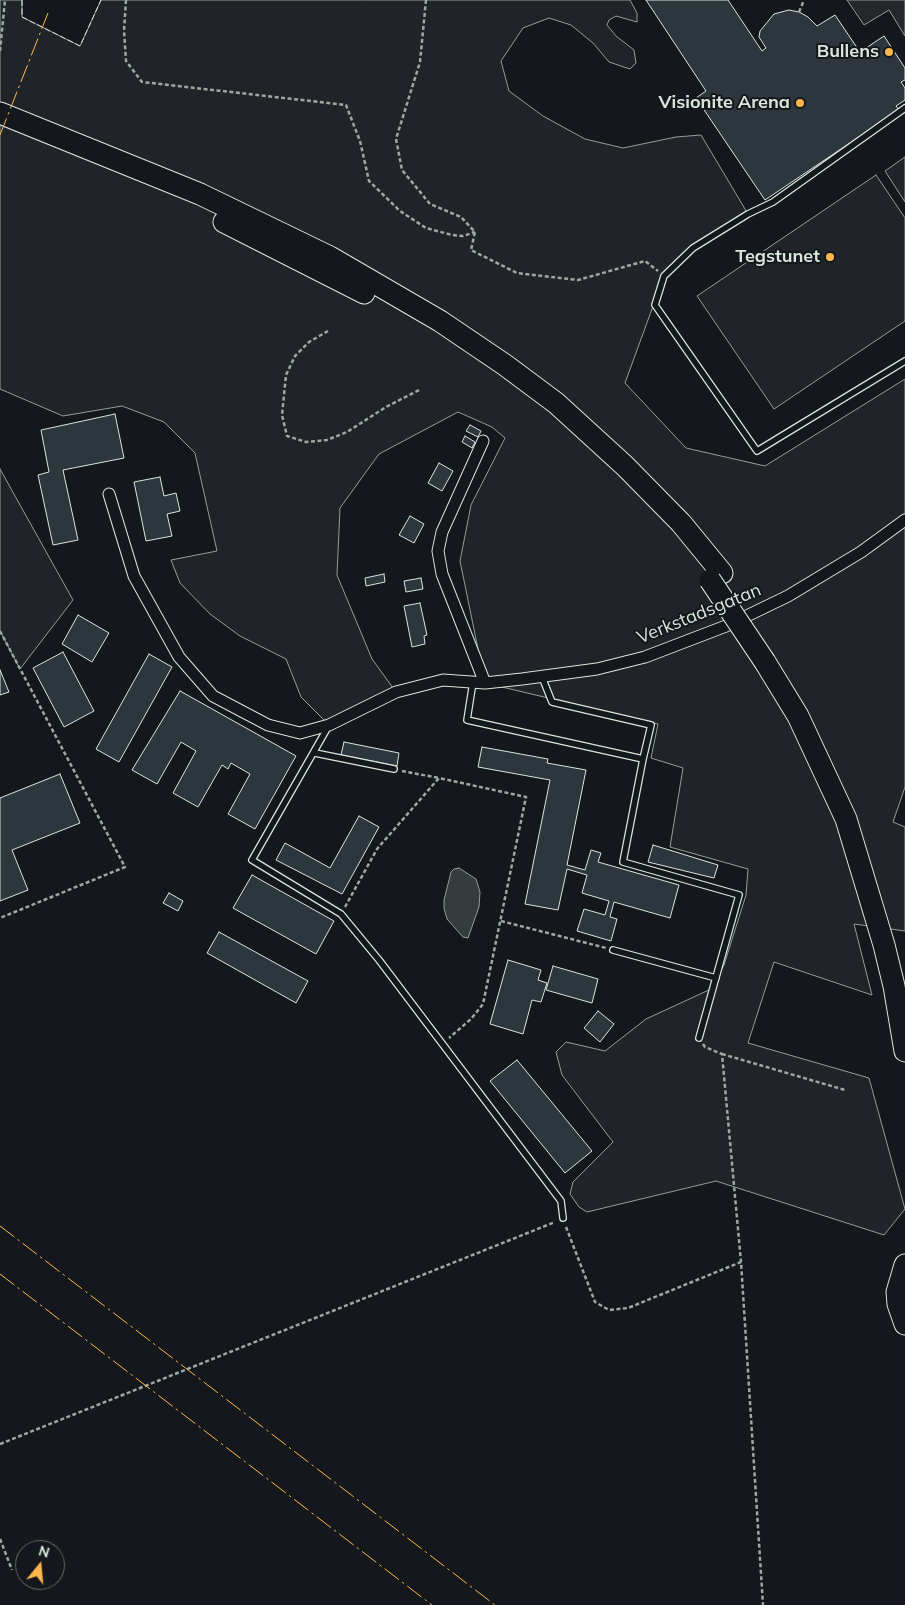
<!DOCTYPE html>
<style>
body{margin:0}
#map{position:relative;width:905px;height:1605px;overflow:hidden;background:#14181c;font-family:Mulish,sans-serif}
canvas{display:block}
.north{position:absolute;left:15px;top:1540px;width:50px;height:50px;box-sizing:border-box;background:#14181c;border:1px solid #626a69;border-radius:50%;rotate:17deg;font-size:14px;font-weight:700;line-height:20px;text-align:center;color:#d8e6dc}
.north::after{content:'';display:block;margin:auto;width:18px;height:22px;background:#ffb74d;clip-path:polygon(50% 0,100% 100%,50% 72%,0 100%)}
</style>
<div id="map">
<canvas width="905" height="1605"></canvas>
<div class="north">N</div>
</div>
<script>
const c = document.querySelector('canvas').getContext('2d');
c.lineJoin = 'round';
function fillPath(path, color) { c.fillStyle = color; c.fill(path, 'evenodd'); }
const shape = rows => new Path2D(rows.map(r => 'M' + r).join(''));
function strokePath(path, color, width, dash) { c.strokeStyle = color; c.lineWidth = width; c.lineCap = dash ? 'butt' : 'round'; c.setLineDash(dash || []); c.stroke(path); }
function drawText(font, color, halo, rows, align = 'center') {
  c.font = font + ' Mulish,sans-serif'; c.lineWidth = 4; c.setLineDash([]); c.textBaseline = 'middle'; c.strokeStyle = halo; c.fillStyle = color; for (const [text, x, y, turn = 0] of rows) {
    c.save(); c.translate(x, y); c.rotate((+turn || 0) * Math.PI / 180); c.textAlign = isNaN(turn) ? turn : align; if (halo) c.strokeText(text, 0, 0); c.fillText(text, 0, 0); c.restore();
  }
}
const green = shape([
 [0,0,22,0,22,17,80,46,101,0,630,0,637,13,637,22,616,16,609,20,607,25,616,36,634,50,636,63,630,69,609,62,593,43,571,25,549,18,523,28,501,61,509,91,543,116,585,139,623,148,676,137,701,135,748,214,693,248,664,276,625,383,686,448,765,466,905,379,905,787,893,822,905,827,905,931,854,924,872,995,774,962,748,1043,869,1078,905,1209,884,1235,716,1181,587,1212,579,1207,570,1194,573,1182,613,1142,562,1075,556,1052,566,1042,605,1051,646,1019,711,989,724,965,746,895,748,869,670,847,683,768,651,758,658,724,485,683,460,561,471,505,505,438,492,427,458,412,379,454,340,508,337,575,372,659,396,692,329,725,301,697,286,659,240,636,210,614,180,583,171,560,217,551,195,453,164,422,122,406,63,416,0,389,0,0],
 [905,157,905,202,885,171,905,157],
 [876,175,905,218,905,321,774,409,697,296,876,175],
 [0,469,73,600,20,669,0,631,0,469]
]);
fillPath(green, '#202428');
strokePath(green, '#939e99', 1);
const parking = shape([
 [847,0,905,0,905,36,889,10,864,25,847,0]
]);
fillPath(parking, '#24282b');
strokePath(parking, '#939e99', 1);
const water = shape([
 [459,868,476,879,480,892,479,907,468,938,463,937,447,919,444,908,444,900,451,872,454,869,459,868]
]);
fillPath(water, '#363b3e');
strokePath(water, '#939e99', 1);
const building = shape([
 [646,0,728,0,762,51,766,48,759,37,760,31,774,14,789,10,799,12,808,17,817,26,835,15,860,52,884,36,905,68,905,80,901,82,905,88,905,100,896,106,899,110,765,200,696,98,706,91,646,0],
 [115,414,124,458,63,470,78,540,53,545,38,475,49,472,41,430,115,414],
 [470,425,481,431,478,437,466,431,470,425],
 [465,436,475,442,472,448,462,442,465,436],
 [439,463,453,471,442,491,428,483,439,463],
 [160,477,164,496,176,493,180,511,167,514,172,536,146,541,134,482,160,477],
 [410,516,424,524,414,543,399,535,410,516],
 [384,574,385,582,366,586,365,578,384,574],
 [421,578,423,589,406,592,404,581,421,578],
 [420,603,427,635,424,636,425,644,412,647,404,606,420,603],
 [78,615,109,633,92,662,62,644,78,615],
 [63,652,94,711,64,727,33,668,63,652],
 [149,654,172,667,119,762,96,749,149,654],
 [0,670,9,692,0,695,0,670],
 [180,691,296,756,255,829,228,814,250,774,231,763,228,769,222,765,198,807,173,793,196,751,181,742,157,784,132,770,180,691],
 [344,742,399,753,397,766,341,755,344,742],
 [482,747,548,759,547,763,586,770,567,865,585,870,591,850,601,853,598,862,679,885,670,918,614,902,610,917,617,919,611,941,577,931,584,909,605,915,609,901,582,893,587,875,567,869,558,910,525,904,550,780,478,767,482,747],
 [60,774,80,823,12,850,28,890,0,901,0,798,60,774],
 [359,816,379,827,342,894,276,860,285,843,330,868,359,816],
 [653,845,718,865,714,878,648,862,653,845],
 [252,875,334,921,316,954,233,908,252,875],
 [169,893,183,901,178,911,163,903,169,893],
 [219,932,308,981,296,1003,207,953,219,932],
 [508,960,541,970,538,980,547,983,541,1002,532,1000,523,1034,490,1024,508,960],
 [553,966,598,979,592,1003,546,990,553,966],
 [598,1011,614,1024,600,1042,584,1028,598,1011],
 [517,1060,592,1151,565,1173,490,1081,517,1060]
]);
fillPath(building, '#2c363c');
strokePath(building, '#d8e6dc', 1);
const lane = shape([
 [905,108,773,202,748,214,693,248,664,276,655,305,757,451,905,361],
 [473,682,467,720,643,759,651,725,552,702,542,677],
 [328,727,252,860,341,914,379,960,561,1201,563,1218],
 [315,753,394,769],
 [643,759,623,862,739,895,699,1038],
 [613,950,716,978]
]);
const street = shape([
 [483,441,442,532,438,551,442,574,485,683],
 [109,494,134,576,179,657,213,696,268,725,300,733,329,725,396,692,443,680,485,683,522,679,597,669,645,657,726,626,788,596,861,552,905,520]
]);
const highway = shape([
 [0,113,200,194,330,257,440,321,505,365,556,403,625,466,681,523,722,573],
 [224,222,364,293],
 [765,662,798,716,846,819,884,945,894,986,905,1051],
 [905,1265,897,1292,898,1304,905,1324]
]);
strokePath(lane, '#d8e6dc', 8);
strokePath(street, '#d8e6dc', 13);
strokePath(highway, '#d8e6dc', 23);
strokePath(shape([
 [126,0,124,31,126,61,142,82,346,105,360,141,369,181,400,211,426,228,452,235,463,236,475,232],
 [426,0,420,62,396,139,402,170,430,204,461,217,475,232,471,250,517,273,578,280,645,261,658,271],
 [799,12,804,0],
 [0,51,5,0],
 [328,331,309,342,295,356,286,375,282,415,287,436,306,442,327,440,347,432,386,407,421,389],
 [0,631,125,867,0,918],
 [402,771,439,778],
 [345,907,377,849,439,778,526,797,483,1004,471,1019,449,1038],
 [501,921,606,948],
 [703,1044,705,1047,722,1054,741,1262],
 [722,1054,845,1090],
 [566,1227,595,1302,609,1310,628,1308,741,1262,763,1605],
 [0,1444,555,1222],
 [0,1539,12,1570]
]), '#9da8a2', 2.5, [4, 2.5]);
strokePath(lane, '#14181c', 5.5);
strokePath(street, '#14181c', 11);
strokePath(highway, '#14181c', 21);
const highwayBridge = shape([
 [710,580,765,662]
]);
strokePath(highwayBridge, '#d8e6dc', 23, []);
strokePath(highwayBridge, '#14181c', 21);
strokePath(shape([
 [22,0,22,17,80,46,101,0]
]), '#d8e6dc', 1, [6, 2.5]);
strokePath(shape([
 [0,135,48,13],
 [0,1226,495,1605],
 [0,1274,432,1605]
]), '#ffb74d', 1, [18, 4, 2.5, 4]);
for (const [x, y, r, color] of [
 [889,52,5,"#ffb74d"],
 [800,103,5,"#ffb74d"],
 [830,257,5,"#ffb74d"]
]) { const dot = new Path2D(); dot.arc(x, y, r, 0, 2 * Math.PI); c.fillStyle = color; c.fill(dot); strokePath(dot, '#14181c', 2); }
drawText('bold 18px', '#d8e6dc', '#14181c', [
 ["Bullens",879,52],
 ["Visionite Arena",790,103],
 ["Tegstunet",820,257]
], 'right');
drawText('18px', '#d8e6dc', '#14181c', [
 ["Verkstadsgatan",699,614,-22]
]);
</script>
